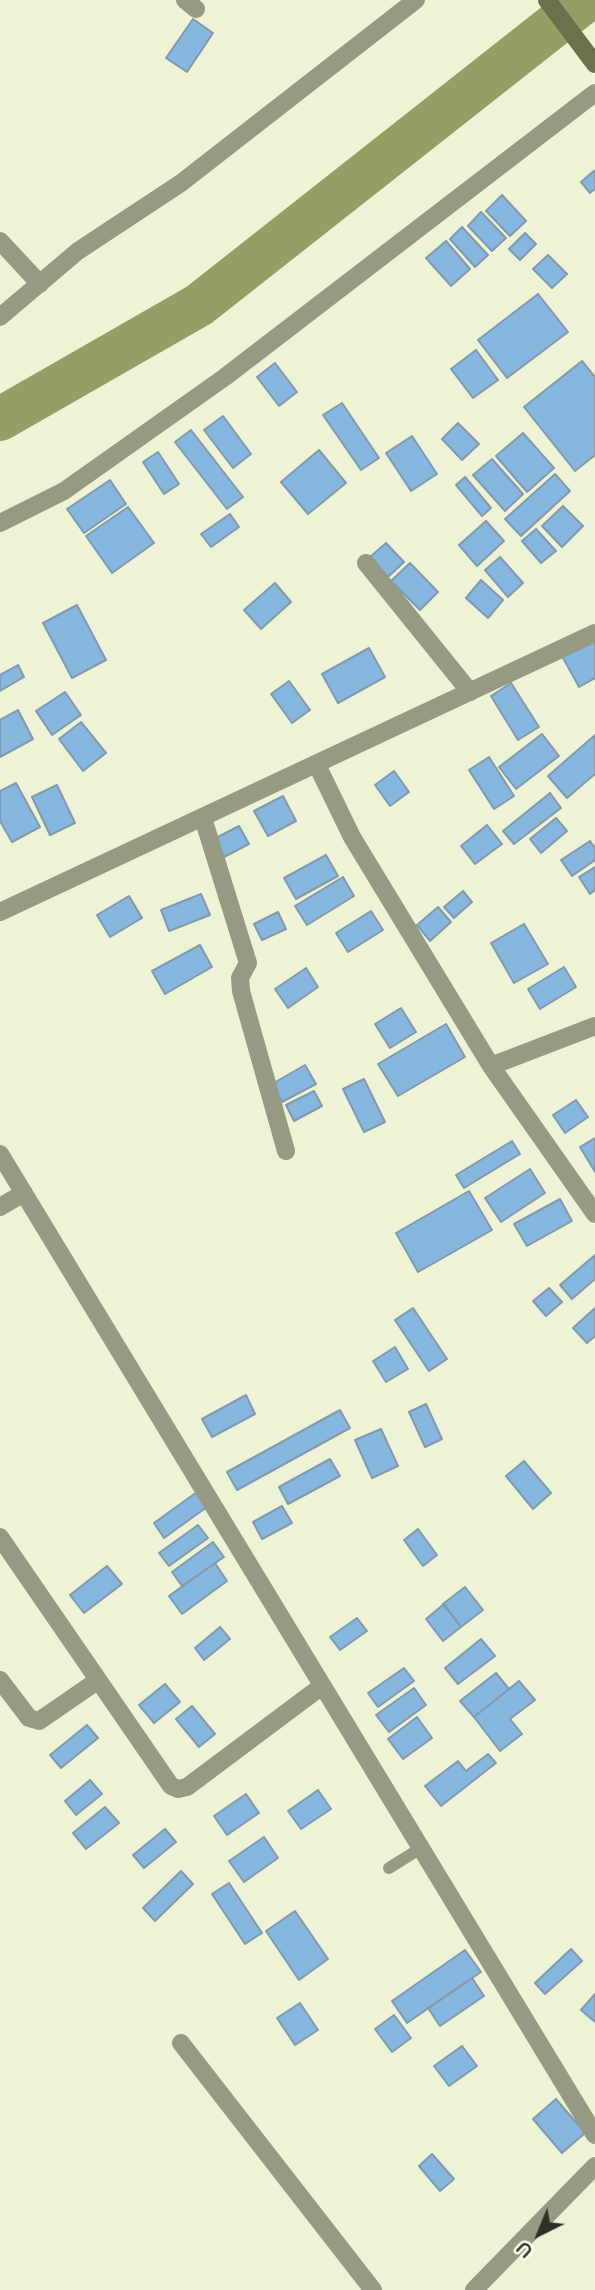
<!DOCTYPE html>
<style>
body{margin:0}
#map{position:relative;width:595px;height:2290px;overflow:hidden;background:#eef3d5;font-family:"Varela Round",sans-serif}
canvas{display:block}
.north{position:absolute;left:504px;top:2199px;width:70px;height:70px;-webkit-text-stroke:5px #fcffed;paint-order:stroke;rotate:223deg;font-size:19px;font-weight:700;line-height:28px;text-align:center;color:#2f3025}
.north::after{content:'';display:block;margin:auto;width:24px;height:32px;background:#2f3025;clip-path:polygon(50% 0,100% 100%,50% 72%,0 100%)}
</style>
<div id="map">
<canvas width="595" height="2290"></canvas>
<div class="north">U</div>
</div>
<script>
const c = document.querySelector('canvas').getContext('2d');
c.lineJoin = 'round';
const shape = rows => new Path2D(rows.map(r => 'M' + r).join(''));
function strokePath(path, color, width, dash) { c.strokeStyle = color; c.lineWidth = width; c.lineCap = dash ? 'butt' : 'round'; c.setLineDash(dash || []); c.stroke(path); }
function fillPath(path, color) { c.fillStyle = color; c.fill(path, 'evenodd'); }
strokePath(shape([
 [0,419,199,305,586,0]
]), '#969d65', 44);
const building = shape([
 [193,19,213,33,187,72,166,58,193,19],
 [595,170,595,189,590,193,581,182,595,170],
 [502,195,526,221,510,236,486,211,502,195],
 [481,212,506,238,492,251,468,226,481,212],
 [462,227,488,255,475,267,450,239,462,227],
 [525,233,536,244,520,260,509,249,525,233],
 [446,241,470,269,451,286,426,258,446,241],
 [548,255,567,274,552,288,533,269,548,255],
 [538,294,568,332,507,378,478,340,538,294],
 [476,350,498,380,473,398,451,369,476,350],
 [582,361,595,377,595,455,575,471,524,407,582,361],
 [275,363,297,392,279,406,257,377,275,363],
 [342,403,379,458,361,470,323,415,342,403],
 [223,416,251,454,233,468,204,430,223,416],
 [458,423,479,444,462,460,442,439,458,423],
 [191,430,243,497,227,509,175,442,191,430],
 [523,433,554,468,527,492,496,456,523,433],
 [412,436,437,474,411,491,386,453,412,436],
 [319,450,346,483,308,514,281,482,319,450],
 [158,452,179,484,164,494,143,462,158,452],
 [492,459,523,494,505,511,473,475,492,459],
 [555,474,570,491,521,536,505,519,555,474],
 [465,477,491,508,482,516,456,485,465,477],
 [110,480,126,504,84,533,67,509,110,480],
 [563,506,583,526,562,547,542,526,563,506],
 [128,507,154,543,112,573,86,536,128,507],
 [230,514,239,527,211,547,201,534,230,514],
 [486,521,504,541,477,566,459,545,486,521],
 [536,529,556,551,541,563,522,541,536,529],
 [386,543,404,562,388,577,369,558,386,543],
 [500,557,523,583,508,597,485,570,500,557],
 [410,563,438,592,420,610,391,581,410,563],
 [481,580,503,600,488,618,466,598,481,580],
 [275,583,291,602,261,629,244,610,275,583],
 [77,605,106,660,72,678,43,623,77,605],
 [595,640,595,678,579,687,562,656,595,640],
 [369,648,385,677,338,703,322,674,369,648],
 [18,665,24,677,0,691,0,675,18,665],
 [289,681,310,710,292,723,271,694,289,681],
 [511,683,539,727,518,740,491,696,511,683],
 [65,692,81,715,52,735,36,711,65,692],
 [18,710,33,739,0,757,0,720,18,710],
 [81,722,106,753,83,771,59,739,81,722],
 [542,734,559,756,516,789,499,767,542,734],
 [595,735,595,774,567,798,548,776,595,735],
 [489,757,514,796,494,809,469,770,489,757],
 [394,771,409,792,390,806,375,785,394,771],
 [16,783,40,827,12,842,0,821,0,791,16,783],
 [57,785,75,823,50,835,32,797,57,785],
 [550,793,561,808,514,844,503,831,550,793],
 [283,796,296,821,268,836,254,811,283,796],
 [556,818,567,831,541,853,530,839,556,818],
 [487,825,502,844,475,864,461,846,487,825],
 [239,826,249,844,224,857,214,839,239,826],
 [590,841,595,848,595,860,572,876,561,860,590,841],
 [326,855,338,876,296,899,284,878,326,855],
 [595,867,595,890,590,894,579,877,595,867],
 [343,877,354,896,307,925,295,906,343,877],
 [463,891,472,902,454,918,444,907,463,891],
 [201,894,210,915,169,931,161,910,201,894],
 [129,896,142,918,110,937,97,915,129,896],
 [438,907,451,922,430,941,417,925,438,907],
 [371,911,383,930,348,952,336,933,371,911],
 [278,912,286,929,262,940,254,924,278,912],
 [524,924,548,964,514,983,491,943,524,924],
 [200,945,212,967,165,994,152,971,200,945],
 [564,967,576,987,540,1009,528,989,564,967],
 [306,968,318,987,288,1008,275,989,306,968],
 [401,1008,416,1032,390,1048,375,1024,401,1008],
 [446,1024,465,1057,398,1096,378,1064,446,1024],
 [305,1065,316,1084,282,1102,272,1084,305,1065],
 [364,1079,385,1122,364,1132,343,1089,364,1079],
 [314,1091,322,1106,294,1121,286,1105,314,1091],
 [576,1100,588,1117,565,1133,553,1115,576,1100],
 [595,1138,595,1172,580,1147,595,1138],
 [512,1141,520,1154,464,1188,456,1175,512,1141],
 [530,1169,545,1193,501,1222,485,1198,530,1169],
 [469,1191,492,1230,418,1272,396,1233,469,1191],
 [560,1199,572,1221,527,1246,514,1224,560,1199],
 [595,1255,595,1279,572,1299,560,1285,595,1255],
 [549,1288,562,1302,546,1316,533,1301,549,1288],
 [413,1308,447,1359,429,1371,395,1320,413,1308],
 [595,1308,595,1336,587,1343,573,1328,595,1308],
 [395,1347,408,1369,386,1382,373,1361,395,1347],
 [246,1395,255,1414,212,1437,202,1419,246,1395],
 [426,1404,442,1439,425,1447,409,1412,426,1404],
 [340,1410,350,1428,237,1490,227,1472,340,1410],
 [381,1429,398,1466,372,1478,355,1440,381,1429],
 [330,1459,340,1476,288,1504,279,1487,330,1459],
 [524,1461,551,1493,533,1509,506,1476,524,1461],
 [197,1492,207,1507,164,1538,154,1523,197,1492],
 [282,1506,292,1523,262,1539,253,1522,282,1506],
 [198,1525,208,1538,169,1566,159,1553,198,1525],
 [418,1529,437,1555,423,1566,404,1540,418,1529],
 [213,1542,224,1557,182,1586,172,1572,213,1542],
 [215,1563,227,1581,182,1614,169,1596,215,1563],
 [107,1566,122,1584,84,1613,70,1595,107,1566],
 [465,1587,483,1610,461,1627,443,1604,465,1587],
 [444,1604,461,1627,443,1641,426,1619,444,1604],
 [357,1618,367,1631,340,1650,330,1637,357,1618],
 [220,1627,230,1639,204,1660,195,1648,220,1627],
 [481,1639,495,1656,458,1684,445,1668,481,1639],
 [404,1668,414,1681,378,1707,368,1693,404,1668],
 [496,1673,509,1689,474,1717,460,1701,496,1673],
 [519,1681,535,1700,510,1719,522,1734,500,1751,474,1717,519,1681],
 [165,1684,180,1702,154,1723,139,1705,165,1684],
 [414,1688,426,1705,389,1732,376,1715,414,1688],
 [192,1706,215,1734,199,1747,176,1719,192,1706],
 [417,1717,432,1738,403,1759,388,1739,417,1717],
 [87,1725,98,1738,61,1768,50,1755,87,1725],
 [488,1754,496,1763,441,1806,425,1786,458,1761,466,1771,488,1754],
 [90,1780,102,1794,76,1815,65,1801,90,1780],
 [318,1790,331,1809,301,1829,288,1811,318,1790],
 [246,1794,259,1813,227,1835,214,1816,246,1794],
 [105,1807,119,1823,86,1849,73,1833,105,1807],
 [165,1829,176,1842,144,1868,133,1855,165,1829],
 [264,1837,278,1858,244,1882,229,1861,264,1837],
 [181,1871,193,1884,155,1921,143,1908,181,1871],
 [229,1883,262,1933,245,1944,212,1894,229,1883],
 [295,1911,328,1959,299,1980,266,1931,295,1911],
 [571,1949,582,1961,545,1994,535,1983,571,1949],
 [465,1950,481,1972,407,2023,392,2001,465,1950],
 [472,1978,484,1996,440,2026,428,2008,472,1978],
 [595,1994,595,2022,581,2010,595,1994],
 [300,2003,318,2030,295,2045,277,2018,300,2003],
 [394,2015,411,2038,392,2052,375,2029,394,2015],
 [462,2046,477,2066,449,2086,434,2066,462,2046],
 [556,2099,585,2133,562,2153,533,2119,556,2099],
 [432,2154,454,2179,440,2191,419,2166,432,2154]
]);
fillPath(building, '#86b7de');
strokePath(building, '#839aae', 2);
strokePath(shape([
 [389,1868,421,1848]
]), '#969a82', 12);
strokePath(shape([
 [185,0,196,9],
 [0,241,40,284],
 [0,317,78,251,181,183,416,0],
 [0,523,64,491,225,377,595,93],
 [366,563,470,692],
 [317,765,352,837,491,1066,595,1214],
 [203,818,248,963,240,978,241,991,286,1151],
 [491,1066,595,1026],
 [0,1154,595,2135],
 [0,1207,24,1193],
 [0,1537,171,1786,178,1789,187,1787,322,1686],
 [0,1680,29,1718,39,1721,97,1681],
 [181,2043,373,2290],
 [474,2290,595,2166]
]), '#969a82', 18);
strokePath(shape([
 [0,912,595,633]
]), '#969a82', 18);
strokePath(shape([
 [547,0,595,64]
]), '#6c714d', 18);
</script>
